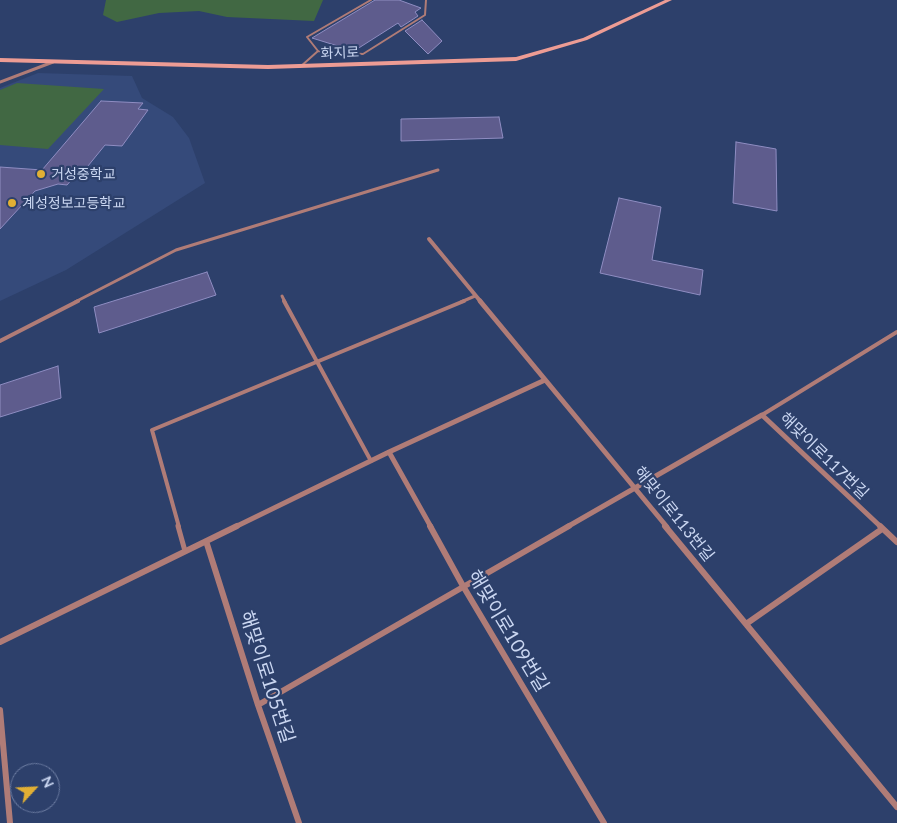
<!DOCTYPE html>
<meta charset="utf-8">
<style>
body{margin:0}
#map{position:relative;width:897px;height:823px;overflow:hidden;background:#2d406b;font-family:Lato,sans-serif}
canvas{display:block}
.north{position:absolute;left:10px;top:763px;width:50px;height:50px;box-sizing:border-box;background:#2d406b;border:1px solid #6c7ca1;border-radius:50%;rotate:65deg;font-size:14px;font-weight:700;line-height:20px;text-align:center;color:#cad6f1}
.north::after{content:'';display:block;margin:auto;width:18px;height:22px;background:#e1af34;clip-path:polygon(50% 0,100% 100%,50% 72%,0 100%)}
</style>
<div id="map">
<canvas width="897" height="823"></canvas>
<div class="north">N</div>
</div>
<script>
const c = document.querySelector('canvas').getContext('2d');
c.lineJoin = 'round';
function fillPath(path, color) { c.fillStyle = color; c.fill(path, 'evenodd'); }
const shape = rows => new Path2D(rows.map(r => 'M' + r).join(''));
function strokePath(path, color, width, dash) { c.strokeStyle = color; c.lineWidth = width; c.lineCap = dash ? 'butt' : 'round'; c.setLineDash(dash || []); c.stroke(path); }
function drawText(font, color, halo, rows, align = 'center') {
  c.font = font + ' Lato,"Noto Sans KR",sans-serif'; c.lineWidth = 4.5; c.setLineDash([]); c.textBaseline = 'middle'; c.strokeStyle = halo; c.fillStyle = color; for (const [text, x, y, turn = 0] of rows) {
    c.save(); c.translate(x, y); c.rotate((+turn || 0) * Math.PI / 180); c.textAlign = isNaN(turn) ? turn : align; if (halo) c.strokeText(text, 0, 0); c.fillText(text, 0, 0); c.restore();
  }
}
fillPath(shape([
 [38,73,132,76,142,98,173,117,189,138,205,183,66,270,0,301,0,88]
]), '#354a7a');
fillPath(shape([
 [106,0,323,0,314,21,227,17,199,11,159,13,117,22,103,15],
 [17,83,104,89,48,149,0,145,0,90]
]), '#416843');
const building = shape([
 [375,0,399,0,421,8,415,12,418,16,401,27,398,23,354,51,312,38,375,0],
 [422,20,442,41,428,54,405,31,422,20],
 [101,101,143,103,138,109,148,110,122,146,105,145,79,177,74,177,67,185,58,184,35,191,0,229,0,167,42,170,101,101],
 [499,117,503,138,401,141,401,119,499,117],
 [736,142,776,149,777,211,733,203,736,142],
 [619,198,661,207,652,260,703,270,700,295,600,273,619,198],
 [207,272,216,295,99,333,94,307,207,272],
 [58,366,61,398,0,417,0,385,58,366]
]);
fillPath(building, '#5e5c8d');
strokePath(building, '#8f8dc2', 1);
strokePath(shape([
 [318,51,307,37,371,0],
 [300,67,318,51,363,54,425,15,426,0]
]), '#b07c77', 2);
strokePath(shape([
 [282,296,285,302],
 [75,302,176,250,438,170],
 [461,302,475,296]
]), '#b07c77', 3);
strokePath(shape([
 [284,301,371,461],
 [0,341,78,301],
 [762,415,897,332],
 [179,527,152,430,464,301]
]), '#b07c77', 4);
strokePath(shape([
 [178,526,185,551]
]), '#b07c77', 5);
strokePath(shape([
 [0,82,53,62]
]), '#b07c77', 3);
strokePath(shape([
 [429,239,481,302]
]), '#b07c77', 4);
strokePath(shape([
 [480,301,667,527],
 [389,452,431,527],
 [235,527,389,452,545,380],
 [567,527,762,415,881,527]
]), '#b07c77', 5);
strokePath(shape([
 [430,526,463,586,604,823],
 [665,526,897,807],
 [880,526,897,542],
 [206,541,258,705,299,823],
 [746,624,882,529],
 [0,642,237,526],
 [258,705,569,526],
 [0,710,10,823]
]), '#b07c77', 6);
fillPath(shape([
 [665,0,672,0,587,40,516,61,268,69,0,62,0,58,268,65,516,57,583,38,665,0]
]), '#ed9c94');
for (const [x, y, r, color] of [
 [41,174,5,"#e1af34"],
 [12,203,5,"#e1af34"]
]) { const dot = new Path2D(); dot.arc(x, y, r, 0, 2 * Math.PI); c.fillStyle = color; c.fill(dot); strokePath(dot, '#2d406b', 2); }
drawText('14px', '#cad6f1', '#2d406b', [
 ["화지로",340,53,-2]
]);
drawText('14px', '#cad6f1', '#2d406b', [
 ["거성중학교",51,174],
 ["계성정보고등학교",22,203]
], 'left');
drawText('16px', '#cad6f1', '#2d406b', [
 ["해맞이로117번길",824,456,44],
 ["해맞이로113번길",674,514,51]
]);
drawText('19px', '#cad6f1', '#2d406b', [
 ["해맞이로109번길",508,631,59],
 ["해맞이로105번길",267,677,72]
]);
</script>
